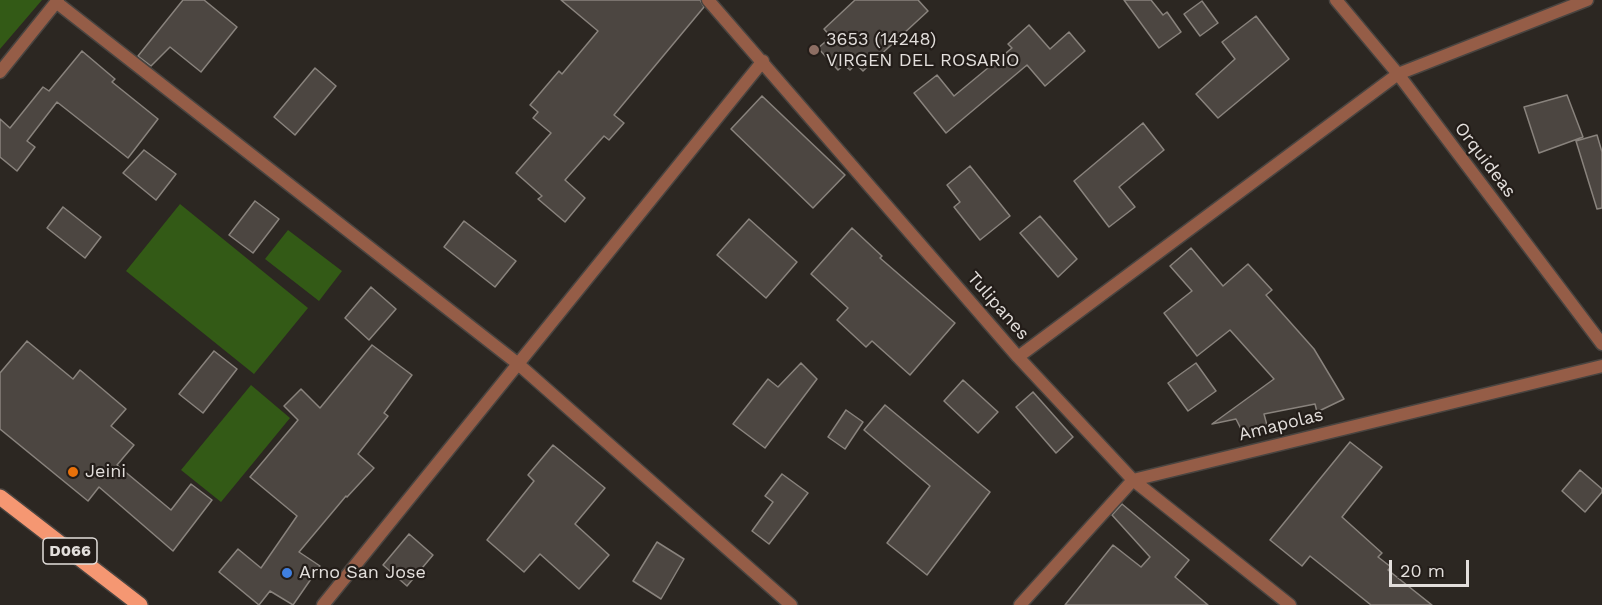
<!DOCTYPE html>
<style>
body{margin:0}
#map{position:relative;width:1602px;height:605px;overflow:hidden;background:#2c2722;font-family:"Work Sans",sans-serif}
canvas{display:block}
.scale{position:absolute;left:1389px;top:560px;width:80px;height:27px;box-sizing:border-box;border:3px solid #e3dfdc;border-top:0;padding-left:8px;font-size:18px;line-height:21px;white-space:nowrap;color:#e3dfdc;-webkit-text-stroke:4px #231d19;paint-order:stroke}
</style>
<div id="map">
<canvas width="1602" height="605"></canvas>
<div class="scale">20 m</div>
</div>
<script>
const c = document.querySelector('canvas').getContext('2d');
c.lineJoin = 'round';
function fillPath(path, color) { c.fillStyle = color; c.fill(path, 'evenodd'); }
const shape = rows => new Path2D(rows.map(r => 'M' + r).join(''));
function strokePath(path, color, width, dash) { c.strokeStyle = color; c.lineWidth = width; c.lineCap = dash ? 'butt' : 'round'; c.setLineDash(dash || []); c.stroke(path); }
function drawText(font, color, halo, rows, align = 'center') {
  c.font = font + ' "Work Sans",sans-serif'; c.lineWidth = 4.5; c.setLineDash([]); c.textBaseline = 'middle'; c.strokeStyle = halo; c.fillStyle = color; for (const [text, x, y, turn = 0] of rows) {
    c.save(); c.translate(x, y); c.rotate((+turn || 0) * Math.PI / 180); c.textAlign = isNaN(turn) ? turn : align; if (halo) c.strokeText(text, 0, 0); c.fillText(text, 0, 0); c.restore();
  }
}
fillPath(shape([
 [0,0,42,0,0,49],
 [180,204,308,308,254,374,126,271],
 [288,230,342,271,319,301,265,259],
 [251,385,290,418,221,502,181,470]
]), '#335a16');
const building = shape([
 [183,0,204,0,237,27,201,72,170,47,151,66,138,56,183,0],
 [561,0,700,0,704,7,614,115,624,123,609,140,604,136,565,180,585,198,565,222,538,199,542,196,516,173,551,133,533,118,538,112,530,105,559,71,562,74,598,31,561,0],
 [855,0,918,0,928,11,863,71,856,64,850,70,844,65,838,70,818,48,831,37,824,29,855,0],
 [1124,0,1151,0,1163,15,1167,12,1181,32,1159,48,1124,0],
 [1202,1,1218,23,1200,36,1184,14,1202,1],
 [1256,16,1289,59,1218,118,1196,94,1235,59,1222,42,1256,16],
 [1029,25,1050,49,1069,32,1085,51,1045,86,1027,65,946,133,914,93,937,75,954,96,1012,48,1008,44,1029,25],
 [82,51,115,79,112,82,158,119,128,158,57,102,27,141,35,147,17,171,0,157,0,119,10,128,43,87,49,91,82,51],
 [315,68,336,86,295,135,274,117,315,68],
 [1567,95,1583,137,1539,153,1524,107,1567,95],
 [762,96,845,175,813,208,731,129,762,96],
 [1143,123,1164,150,1119,187,1135,207,1109,227,1074,181,1143,123],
 [1597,135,1602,152,1602,208,1597,209,1576,141,1597,135],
 [144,150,176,174,156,200,123,173,144,150],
 [970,166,1010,216,980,240,954,207,960,202,947,185,970,166],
 [255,201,279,219,253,253,229,235,255,201],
 [63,207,101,237,85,258,47,228,63,207],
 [1040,216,1077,259,1058,277,1020,233,1040,216],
 [749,219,797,262,766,298,717,255,749,219],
 [464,221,516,261,495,287,444,247,464,221],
 [852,228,882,256,880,258,955,323,910,375,872,341,866,347,837,320,848,308,811,274,852,228],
 [1191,248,1223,286,1248,264,1272,290,1266,295,1314,349,1344,399,1317,412,1315,404,1264,414,1268,429,1244,435,1236,419,1212,424,1274,379,1230,330,1197,356,1164,313,1192,291,1170,266,1191,248],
 [371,287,396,309,369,340,345,318,371,287],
 [27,341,73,379,80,370,126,409,111,426,134,445,117,465,171,510,191,484,212,500,173,551,99,487,88,501,0,429,0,373,27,341],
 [372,345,412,375,384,413,388,416,358,454,374,468,347,497,346,496,299,552,320,566,293,605,270,591,259,605,219,572,238,549,261,568,297,516,250,477,298,420,284,406,301,389,320,408,372,345],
 [214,351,237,369,203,413,179,394,214,351],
 [801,363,817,379,765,448,733,424,768,379,778,387,801,363],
 [1196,363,1216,391,1188,411,1168,383,1196,363],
 [963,380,998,412,978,433,944,401,963,380],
 [1033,392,1073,437,1056,453,1016,407,1033,392],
 [885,405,990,492,927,575,887,543,930,486,864,430,885,405],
 [846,410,863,422,845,449,828,437,846,410],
 [1350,442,1382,467,1342,517,1382,553,1378,557,1391,567,1388,570,1432,605,1371,605,1310,556,1302,566,1270,540,1350,442],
 [553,445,605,488,575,524,609,555,579,589,540,554,524,572,487,540,534,481,528,475,553,445],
 [1580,470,1602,489,1602,492,1585,512,1562,491,1580,470],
 [782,474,808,493,769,544,752,531,773,502,765,496,782,474],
 [1122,504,1189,560,1175,577,1208,605,1065,605,1113,545,1141,567,1150,557,1112,515,1122,504],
 [409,534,433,555,407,586,383,565,409,534],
 [657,542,684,559,661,599,633,581,657,542]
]);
fillPath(building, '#4c4641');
strokePath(building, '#89837d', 1.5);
const minor = shape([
 [708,0,1018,357,1133,480,1290,605],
 [1336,0,1398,74,1602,344],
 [56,2,517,363,791,605],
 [0,72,58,0],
 [1018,357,1398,74,1587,0],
 [323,605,763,61],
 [1020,605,1133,480,1602,366]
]);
const primary = shape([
 [0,497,140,605]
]);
strokePath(minor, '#494440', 15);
strokePath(primary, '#494440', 18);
strokePath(minor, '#955d47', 12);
strokePath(primary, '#f59772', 15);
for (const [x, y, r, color] of [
 [814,50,6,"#8d6e63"],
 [73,472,6,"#e8710a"],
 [287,573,6,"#3f7fe0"]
]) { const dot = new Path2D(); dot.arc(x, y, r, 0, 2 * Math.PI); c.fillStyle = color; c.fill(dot); strokePath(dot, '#231d19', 2); }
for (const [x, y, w] of [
 [70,551,54]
]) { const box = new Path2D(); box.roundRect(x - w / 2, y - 13, w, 26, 4.5); c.fillStyle = '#231d19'; c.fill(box); strokePath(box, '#e3dfdc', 1.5); }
drawText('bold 16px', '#e3dfdc', null, [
 ["D066",70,551]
]);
drawText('18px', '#e3dfdc', '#231d19', [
 ["3653 (14248)",826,40],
 ["VIRGEN DEL ROSARIO",826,61],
 ["Jeini",85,472],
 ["Arno San Jose",299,573]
], 'left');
drawText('18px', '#e3dfdc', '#231d19', [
 ["Orquideas",1485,160,53],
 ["Tulipanes",998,306,49],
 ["Amapolas",1281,425,-14]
]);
</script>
